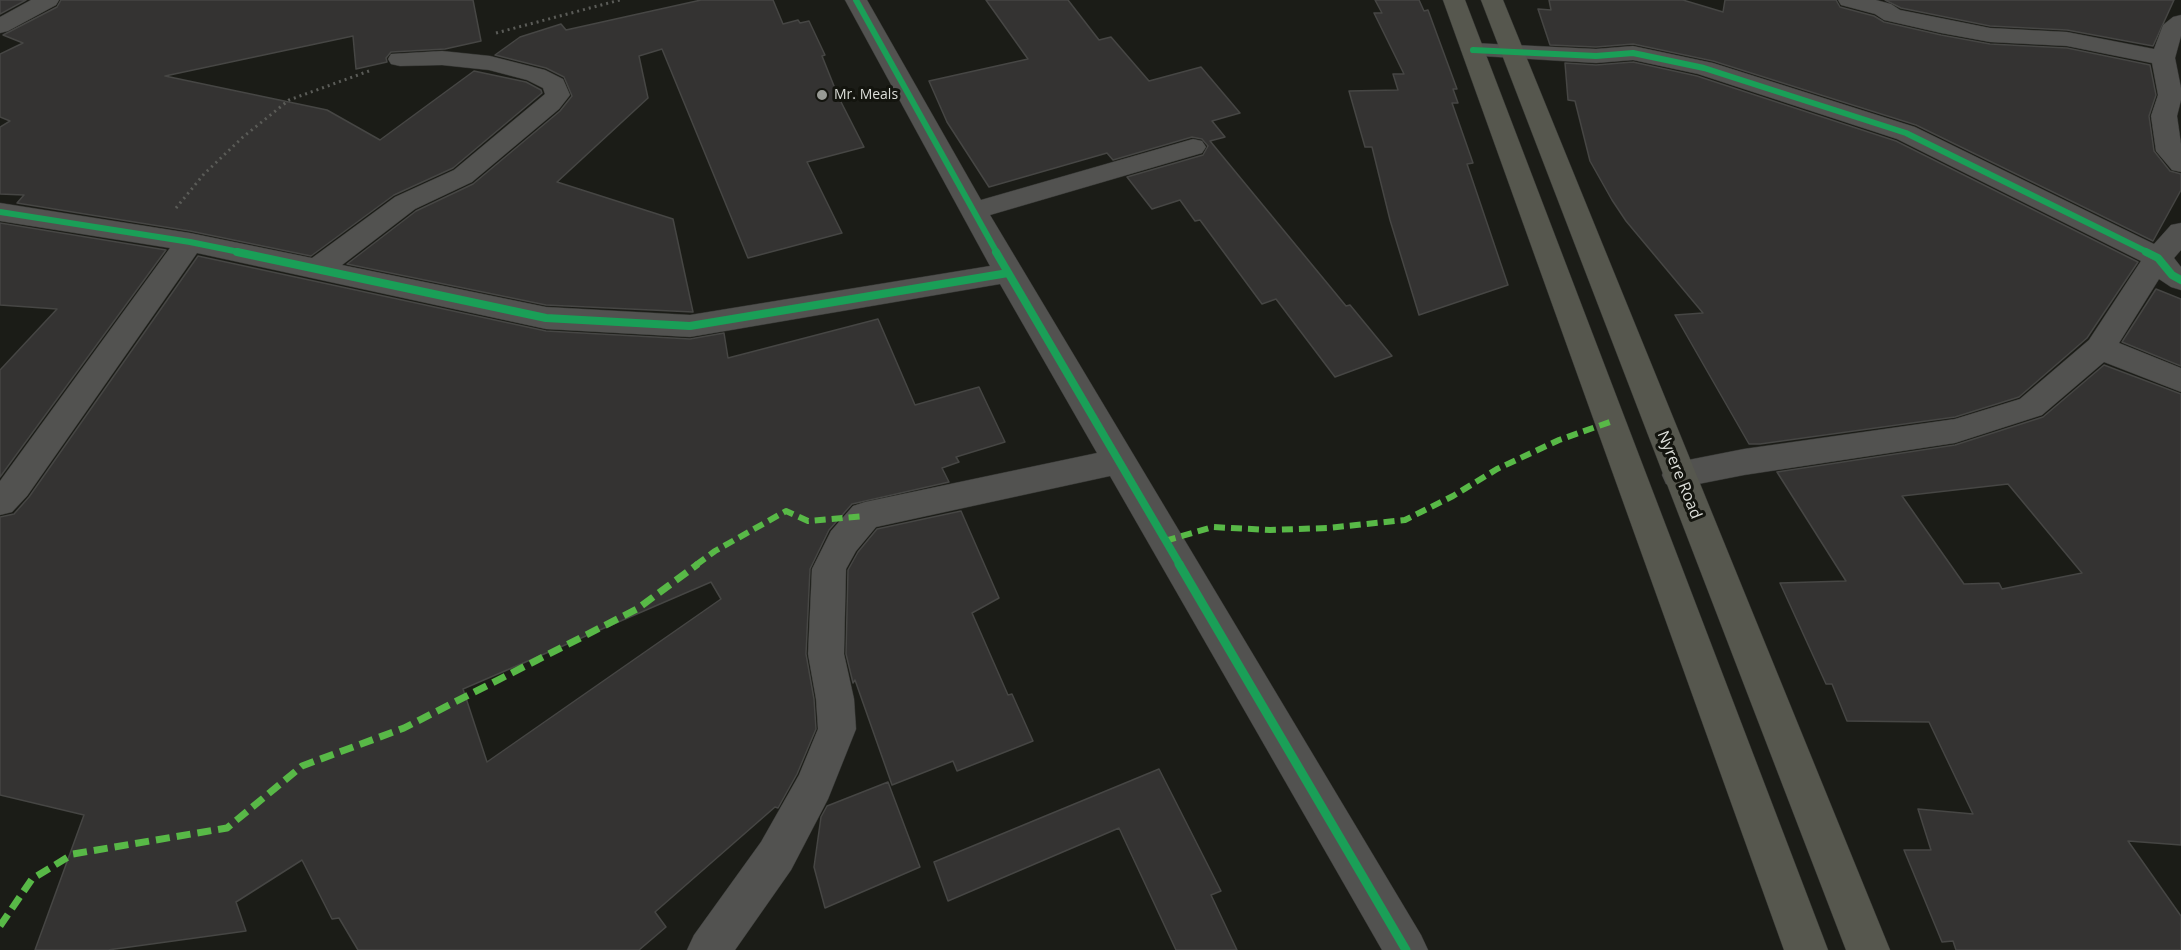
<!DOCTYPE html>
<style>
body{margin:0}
canvas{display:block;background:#1b1c17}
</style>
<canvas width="2181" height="950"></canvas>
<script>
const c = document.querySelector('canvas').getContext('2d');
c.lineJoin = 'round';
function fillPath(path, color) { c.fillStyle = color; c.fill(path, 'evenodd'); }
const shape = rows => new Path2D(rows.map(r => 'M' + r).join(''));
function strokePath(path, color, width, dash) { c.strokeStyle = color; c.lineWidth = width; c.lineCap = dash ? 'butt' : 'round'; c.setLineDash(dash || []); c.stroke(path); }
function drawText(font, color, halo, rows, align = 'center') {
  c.font = font + ' "Open Sans",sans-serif'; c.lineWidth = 6; c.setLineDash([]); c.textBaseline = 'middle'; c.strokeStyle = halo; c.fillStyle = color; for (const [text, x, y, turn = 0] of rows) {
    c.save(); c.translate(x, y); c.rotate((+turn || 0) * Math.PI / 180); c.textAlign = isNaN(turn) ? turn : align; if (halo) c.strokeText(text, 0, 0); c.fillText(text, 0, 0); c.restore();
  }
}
const building = shape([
 [0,0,26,0,0,14,0,0],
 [61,0,473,0,481,41,445,49,391,52,386,58,387,62,356,69,353,36,165,76,327,110,380,140,474,71,526,82,541,90,542,93,453,168,394,195,311,256,190,231,17,203,24,195,0,194,0,127,10,121,0,117,0,54,23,43,3,35,57,7,61,0],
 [701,0,773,0,783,24,798,20,800,23,809,21,825,55,822,56,838,96,864,147,807,162,842,233,748,258,662,49,639,56,648,98,557,182,673,219,693,312,546,305,347,264,416,211,473,184,560,111,572,96,564,77,546,68,495,55,520,37,561,24,566,30,701,0],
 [986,0,1068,0,1099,40,1111,37,1149,81,1201,67,1240,113,1212,121,1225,137,1210,141,1346,306,1350,305,1392,356,1335,377,1276,299,1262,304,1200,220,1195,221,1180,200,1152,209,1127,177,1203,155,1208,146,1202,139,1192,137,1113,160,1107,153,989,187,947,122,929,81,1028,59,986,0],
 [1375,0,1419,0,1424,11,1428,10,1457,89,1453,89,1458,103,1452,103,1473,163,1467,164,1508,285,1419,315,1390,220,1372,147,1365,147,1349,91,1398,90,1393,74,1404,74,1374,13,1382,13,1375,0],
 [1549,0,1683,0,1723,12,1725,0,1836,0,1840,7,1874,16,1884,22,1941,35,1990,44,2067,48,2150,65,2156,95,2149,116,2154,151,2170,171,2181,174,2181,190,2153,241,1916,125,1713,61,1633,44,1596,47,1550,45,1538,9,1551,10,1549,0],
 [1885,0,2174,0,2153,46,2067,30,1990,26,1901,8,1885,0],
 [1633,62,1697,76,1896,141,2138,262,2087,338,2019,397,1955,417,1760,444,1749,444,1675,315,1703,313,1626,221,1612,200,1590,161,1575,101,1568,100,1565,63,1596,65,1633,62],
 [0,223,166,250,0,477,0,370,57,309,0,305,0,223],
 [198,256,546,331,690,339,724,333,728,358,878,319,915,405,979,387,1005,442,956,457,959,462,942,468,949,482,852,504,829,530,810,569,806,654,814,699,816,729,797,774,778,808,775,807,655,912,666,927,639,950,358,950,339,918,332,919,302,860,236,902,246,931,108,950,35,950,84,815,0,795,0,517,14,514,29,497,198,256],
 [711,582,721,599,487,762,463,689,711,582],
 [2156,289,2181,299,2181,366,2122,342,2156,289],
 [2104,365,2181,394,2181,845,2128,841,2181,916,2181,950,1956,950,1953,941,1942,942,1904,850,1931,850,1918,809,1973,814,1929,722,1847,721,1832,684,1826,684,1780,583,1846,581,1777,472,1955,445,2043,417,2104,365],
 [2008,484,2082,573,2002,589,1999,583,1964,584,1902,496,2008,484],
 [961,511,999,598,972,613,1008,695,1012,694,1033,741,957,771,953,761,892,785,855,680,853,683,846,654,848,570,858,552,877,529,961,511],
 [1159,769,1221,891,1211,895,1237,950,1176,950,1119,828,948,901,934,862,1159,769],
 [888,782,920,867,825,908,814,867,821,817,827,806,888,782]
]);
fillPath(building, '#343332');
strokePath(building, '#464644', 1.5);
const minor = shape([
 [31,0,59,0,56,5,8,31,0,33,0,17,31,0],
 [845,0,867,0,981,200,1193,139,1202,141,1206,147,1202,153,990,215,1421,935,1428,950,1382,950,1110,476,876,527,856,551,846,569,844,654,854,699,856,729,828,799,791,870,735,950,687,950,694,935,761,842,799,775,818,729,816,699,808,654,812,569,831,531,853,506,865,502,1097,453,1000,284,690,337,546,329,197,253,27,496,12,512,0,515,0,481,170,248,0,221,0,203,190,233,312,258,395,197,454,170,545,94,543,88,527,80,489,70,442,65,400,66,391,64,388,59,391,54,442,51,490,56,545,70,563,79,570,95,559,109,472,182,415,209,342,265,546,307,690,315,990,266,845,0],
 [1838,0,1876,0,1891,4,1900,10,1990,28,2067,32,2154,49,2163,25,2173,17,2181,15,2181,36,2175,58,2181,88,2181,100,2177,116,2181,144,2181,172,2172,170,2156,151,2151,116,2158,95,2152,63,2067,46,1990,42,1941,33,1884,20,1875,14,1841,5,1838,0],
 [1473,43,1596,49,1633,46,1713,63,1915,127,2154,244,2171,225,2181,223,2181,250,2174,258,2181,267,2181,290,2171,287,2159,279,2119,343,2181,368,2181,392,2104,362,2042,415,1955,443,1744,475,1678,488,1666,484,1662,475,1666,466,1678,462,1744,449,1955,419,2020,399,2089,340,2141,261,1897,139,1698,74,1633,60,1596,63,1465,55,1461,50,1465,45,1473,43]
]);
const major = shape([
 [1443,0,1465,0,1828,950,1784,950,1443,0],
 [1481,0,1503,0,1890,950,1846,950,1481,0]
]);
strokePath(minor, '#343532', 1);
strokePath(major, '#343532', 1);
strokePath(shape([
 [496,33,620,0],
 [176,208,204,174,243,137,289,100,369,71]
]), '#5b5c58', 3, [2, 4]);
fillPath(minor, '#525250');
fillPath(major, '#56574e');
strokePath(shape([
 [1165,541,1213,527,1270,530,1327,528,1405,520,1453,496,1497,469,1559,440,1610,422],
 [696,565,715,551,786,511,808,521,865,516]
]), '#58b947', 6, [11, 6]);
strokePath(shape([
 [0,926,32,879,73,854,227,828,302,766,404,728,637,609,698,564]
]), '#58b947', 7, [14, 7]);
strokePath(shape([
 [856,0,997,253],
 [1473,50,1596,56,1633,53,1704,68,1906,133,2149,253],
 [0,212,190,242,244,253]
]), '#1a9f57', 6);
strokePath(shape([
 [237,252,546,318,690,326,1008,273],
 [996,252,1180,565],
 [2146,252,2158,258,2172,275,2181,280]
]), '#1a9f57', 8);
strokePath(shape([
 [1179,564,1406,950]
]), '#1a9f57', 9);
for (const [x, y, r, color] of [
 [822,95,6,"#989a95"]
]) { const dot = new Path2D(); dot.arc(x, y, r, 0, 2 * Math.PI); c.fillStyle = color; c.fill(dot); strokePath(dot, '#13140e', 2); }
drawText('14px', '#dcded9', '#13140e', [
 ["Mr. Meals",834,95]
], 'left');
drawText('16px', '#dcded9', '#13140e', [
 ["Nyrere Road",1679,475,68]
]);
</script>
